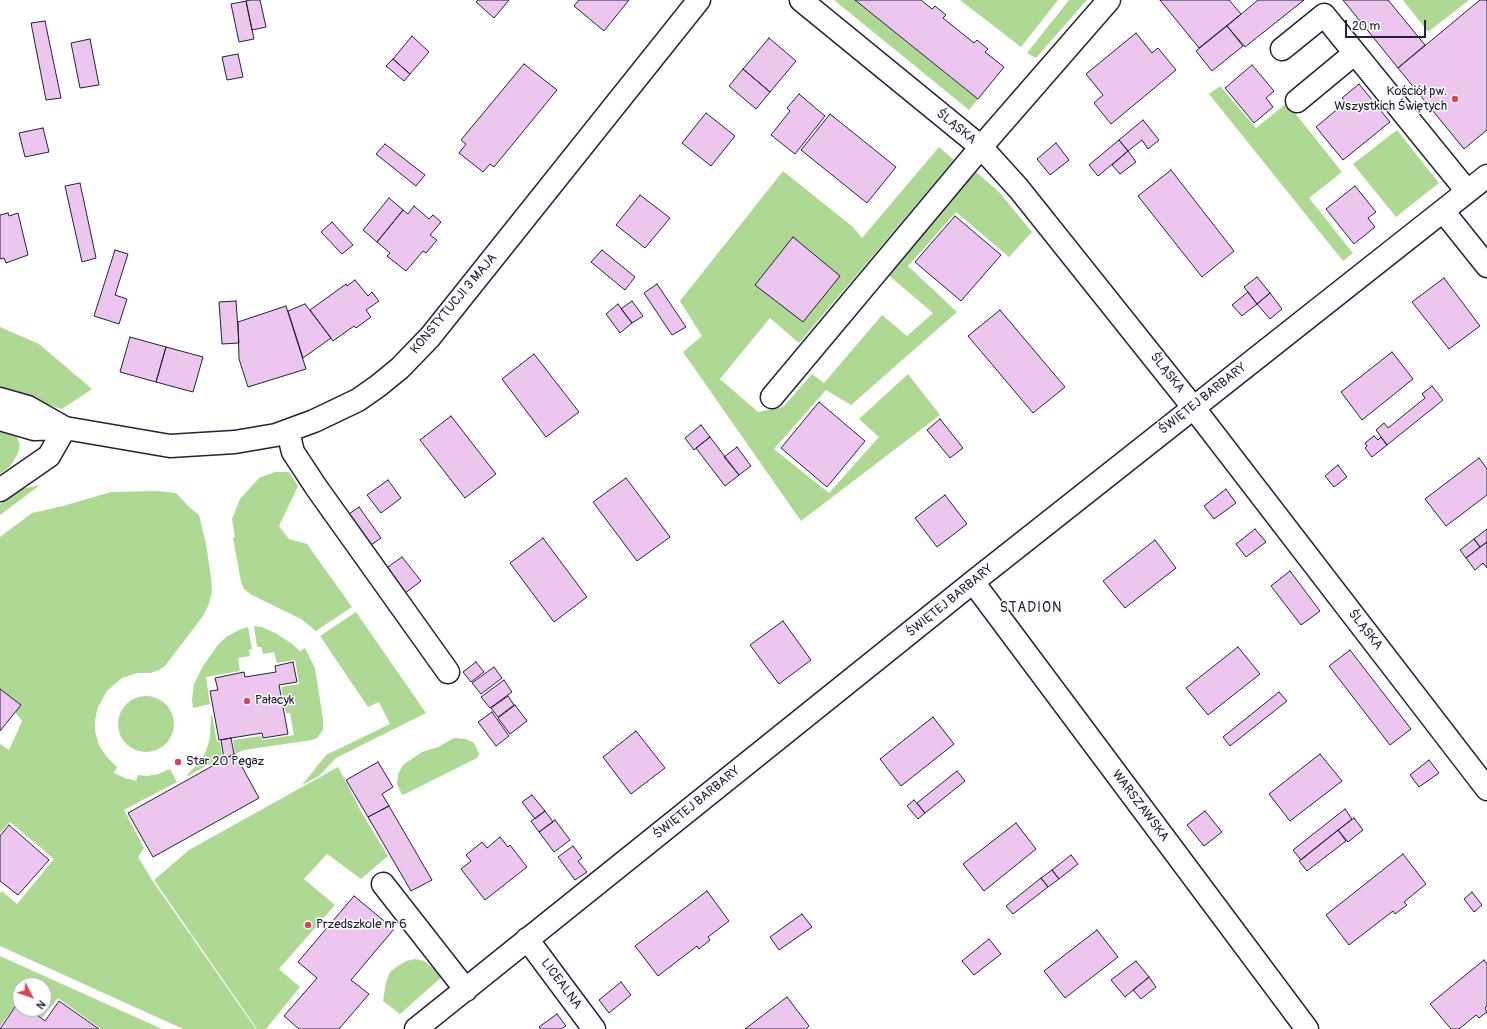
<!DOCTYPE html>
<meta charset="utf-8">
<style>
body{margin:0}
#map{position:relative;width:1487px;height:1029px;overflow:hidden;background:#fff;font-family:Pangolin,sans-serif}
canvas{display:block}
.north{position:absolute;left:12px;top:977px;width:40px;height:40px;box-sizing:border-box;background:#fff;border:1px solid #a7a7b1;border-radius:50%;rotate:131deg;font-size:11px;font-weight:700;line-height:16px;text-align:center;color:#22223b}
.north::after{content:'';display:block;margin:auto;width:14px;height:18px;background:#d1495b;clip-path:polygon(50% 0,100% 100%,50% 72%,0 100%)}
.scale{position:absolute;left:1345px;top:20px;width:81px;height:18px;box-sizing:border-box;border:2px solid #22223b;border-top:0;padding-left:5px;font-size:12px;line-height:14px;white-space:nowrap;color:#22223b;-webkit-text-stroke:3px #fff;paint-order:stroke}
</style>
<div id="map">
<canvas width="1487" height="1029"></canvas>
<div class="north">N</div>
<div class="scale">20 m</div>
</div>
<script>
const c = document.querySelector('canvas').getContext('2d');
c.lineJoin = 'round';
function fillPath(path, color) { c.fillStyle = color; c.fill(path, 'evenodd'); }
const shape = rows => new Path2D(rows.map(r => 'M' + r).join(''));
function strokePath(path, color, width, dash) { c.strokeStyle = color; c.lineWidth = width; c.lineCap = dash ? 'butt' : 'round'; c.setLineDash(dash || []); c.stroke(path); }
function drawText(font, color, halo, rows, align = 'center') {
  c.font = font + ' Pangolin,sans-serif'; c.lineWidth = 3; c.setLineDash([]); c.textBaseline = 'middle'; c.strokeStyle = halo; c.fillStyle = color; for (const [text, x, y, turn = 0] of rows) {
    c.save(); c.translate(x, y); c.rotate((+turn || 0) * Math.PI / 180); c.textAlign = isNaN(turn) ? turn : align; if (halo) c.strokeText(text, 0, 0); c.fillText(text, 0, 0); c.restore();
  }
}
fillPath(shape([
 [834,0,855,0,978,99,969,110],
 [960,0,1058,0,1021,47],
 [1069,0,1087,0,1036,58,1027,53],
 [1403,0,1469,0,1428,32],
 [1220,86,1256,128,1287,103,1342,172,1309,198,1353,253,1343,261,1209,94],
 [1397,130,1439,183,1396,217,1353,164],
 [939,147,954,160,799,343,770,318,720,379,758,412,783,407,812,374,824,383,882,315,907,336,933,313,887,274,975,171,999,192,1032,232,1009,257,956,212,908,266,957,312,851,405,826,390,774,449,829,493,879,437,859,419,908,374,940,415,801,521,683,352,702,336,680,301,783,171,853,227,862,238],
 [0,327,39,344,92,389,62,409,0,390],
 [0,426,16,434,20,445,18,453,13,462,7,469,0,474],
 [275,472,289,472,298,486,279,526,289,539,307,544,352,607,316,631,301,619,252,595,244,589,241,582,233,538,235,537,232,519,240,499,259,478],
 [40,485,0,515,0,504,21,489],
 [158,491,176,493,188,506,199,515,206,544,211,577,212,592,209,604,203,616,165,666,159,670,150,673,137,673,122,678,107,691,98,707,95,720,95,731,99,745,106,756,117,767,114,773,125,778,136,781,138,775,147,776,158,774,170,769,177,782,124,810,144,848,138,857,152,880,256,1029,183,1029,0,946,0,893,2,891,17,904,54,859,10,822,0,833,0,744,9,750,22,721,0,693,0,537,32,513,63,506,111,492],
 [356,612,426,713,336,758,319,776,302,785,326,755,390,724,379,702,368,707,320,636],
 [254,626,262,627,275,633,291,643,300,651,305,648,315,668,323,719,323,730,317,738,312,740,244,750,235,754,233,740,261,736,262,740,294,735,290,713,286,713,281,687,299,684,295,660,277,663,274,652,263,654,261,647,257,647],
 [248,627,252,649,249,650,250,656,238,658,240,671,206,677,210,704,193,708,192,700,194,684,203,666,218,645,226,637,241,629],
 '118 724a28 28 0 1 1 56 0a28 28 0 1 1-56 0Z',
 [211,715,212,715,217,742,220,742,222,757,188,776,187,775,203,758,207,748,210,738],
 [454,738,466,739,474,743,479,754,477,758,405,794,402,795,397,784,398,774,403,765,422,752,438,747],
 [338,767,363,815,388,856,361,879,327,854,304,879,335,905,279,969,300,987,266,1029,257,1029,154,880,189,850],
 [0,956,162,1029,101,1029,58,998,42,1018,30,1009,44,1009,44,985,20,985,20,1002,19,1001,0,1026],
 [415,959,424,961,443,976,400,1014,383,1001,386,982,390,972,398,966,406,961]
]), '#afd895');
const building = shape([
 [250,0,260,0,266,27,252,30,246,1,250,0],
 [478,0,509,0,494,18,476,2,478,0],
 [579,0,629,0,604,31,574,6,579,0],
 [855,0,921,0,932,9,935,6,946,15,943,18,974,43,977,40,988,49,985,52,1004,67,978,99,855,0],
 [1160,0,1229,0,1241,14,1199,48,1160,0],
 [1258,0,1304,0,1245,47,1227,26,1258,0],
 [1343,0,1388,0,1425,45,1398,68,1343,0],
 [1480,0,1487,0,1487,130,1464,149,1398,68,1480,0],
 [246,1,254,39,239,42,231,4,246,1],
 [45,21,61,98,46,100,31,23,45,21],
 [1227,26,1243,46,1212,71,1196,51,1227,26],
 [1136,33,1152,53,1158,48,1176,70,1111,124,1094,103,1103,95,1086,74,1136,33],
 [412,36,429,52,410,74,393,59,412,36],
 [769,38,796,61,770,92,743,69,769,38],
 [90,39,99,85,80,88,71,43,90,39],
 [238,54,243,77,227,80,222,57,238,54],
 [393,59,410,74,404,81,386,66,393,59],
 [524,64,557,90,494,167,490,164,483,172,459,153,466,144,461,140,524,64],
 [1252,65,1274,91,1266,98,1273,107,1254,123,1225,88,1252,65],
 [743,69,770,92,756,109,729,86,743,69],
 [1359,84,1390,122,1343,160,1316,127,1346,102,1342,98,1359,84],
 [799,94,825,116,795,154,771,135,790,111,787,108,799,94],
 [706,113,735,136,711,166,682,143,706,113],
 [830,114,896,167,867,203,801,150,830,114],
 [1143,120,1159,140,1148,149,1142,140,1128,151,1119,140,1143,120],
 [43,128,49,152,25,157,19,133,43,128],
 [1119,140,1128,151,1098,176,1089,165,1119,140],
 [1056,143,1069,160,1050,175,1037,159,1056,143],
 [385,144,425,175,416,186,376,154,385,144],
 [1128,151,1136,162,1120,174,1112,165,1128,151],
 [1171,170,1234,251,1202,277,1138,196,1171,170],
 [80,183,96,258,82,262,65,186,80,183],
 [1355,186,1376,212,1368,218,1375,227,1354,244,1326,209,1355,186],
 [640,195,670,218,645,248,616,225,640,195],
 [389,198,403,210,377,242,363,230,389,198],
 [414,206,429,219,433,215,441,222,430,235,437,240,426,253,423,251,406,271,387,256,390,253,377,242,403,210,408,214,414,206],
 [8,213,9,216,18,213,28,255,6,263,4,258,0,259,0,215,8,213],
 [955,216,1001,255,961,301,915,262,955,216],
 [332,222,353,245,342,254,321,232,332,222],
 [793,237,840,276,803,322,755,285,793,237],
 [115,250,128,254,115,295,127,299,119,324,94,316,115,250],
 [602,250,635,277,625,290,591,262,602,250],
 [1257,277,1270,293,1257,304,1244,287,1257,277],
 [1444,278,1480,326,1449,349,1412,302,1444,278],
 [355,280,368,296,372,292,379,301,366,310,371,317,356,328,354,326,333,341,310,310,346,284,347,286,355,280],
 [657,284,686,327,672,335,644,293,657,284],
 [1248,292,1257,304,1242,316,1232,305,1248,292],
 [1270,293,1282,309,1270,319,1257,304,1270,293],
 [236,301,239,343,222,344,219,302,236,301],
 [632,301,643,316,632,323,621,309,632,301],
 [305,304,331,338,303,358,288,311,305,304],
 [618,304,632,323,620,333,606,314,618,304],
 [286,306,306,369,248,387,239,359,238,322,286,306],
 [1000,310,1065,387,1033,413,968,336,1000,310],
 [130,337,166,347,156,382,120,372,130,337],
 [166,347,203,357,193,392,156,382,166,347],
 [1392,352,1413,379,1362,420,1341,392,1392,352],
 [534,354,579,412,546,437,502,379,534,354],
 [1432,386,1443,400,1387,445,1376,430,1384,423,1388,428,1425,398,1422,394,1432,386],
 [819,402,865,441,827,487,781,448,819,402],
 [451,416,496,474,465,498,420,440,451,416],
 [940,419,963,448,950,458,927,430,940,419],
 [701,425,710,437,694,450,685,438,701,425],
 [1374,436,1378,440,1381,437,1387,445,1372,457,1365,448,1367,446,1365,443,1374,436],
 [710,437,739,475,725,486,696,448,710,437],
 [737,447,751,466,739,475,724,457,737,447],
 [1479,458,1487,469,1487,495,1446,526,1425,499,1479,458],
 [1338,465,1347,477,1334,487,1325,476,1338,465],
 [626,478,670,537,637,561,593,502,626,478],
 [388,480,401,498,381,513,367,495,388,480],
 [1226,489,1236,503,1214,519,1204,506,1226,489],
 [945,495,967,524,937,547,915,518,945,495],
 [359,507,381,538,368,547,346,516,359,507],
 [1255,529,1266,542,1246,557,1236,544,1255,529],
 [1487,529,1487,542,1480,547,1474,539,1487,529],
 [543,538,587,597,554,622,510,563,543,538],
 [1474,539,1480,547,1466,558,1460,550,1474,539],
 [1155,540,1176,568,1125,608,1103,581,1155,540],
 [1487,542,1487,568,1483,563,1475,570,1466,558,1487,542],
 [402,557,421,581,404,594,385,569,402,557],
 [1290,571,1320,611,1301,625,1271,586,1290,571],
 [783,621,811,660,779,684,750,645,783,621],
 [1238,647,1260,674,1208,715,1186,688,1238,647],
 [1350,650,1411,729,1390,745,1329,666,1350,650],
 [293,662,297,682,279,685,288,734,263,738,262,733,219,740,210,691,218,690,215,678,244,672,245,677,276,672,275,666,293,662],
 [476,662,484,672,471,682,463,672,476,662],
 [494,667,502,678,481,694,472,683,494,667],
 [504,680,512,692,490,708,481,697,504,680],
 [0,689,21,705,0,731,0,689],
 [1279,692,1287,701,1230,746,1223,737,1279,692],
 [508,696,514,705,498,717,491,708,508,696],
 [515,705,527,721,510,734,498,718,515,705],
 [492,712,509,736,496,746,478,722,492,712],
 [933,717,954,744,901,786,880,759,933,717],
 [636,731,665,768,631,794,603,757,636,731],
 [231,738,234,754,224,759,221,740,231,738],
 [234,754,235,754,259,798,153,857,128,813,234,754],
 [1320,754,1342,781,1290,821,1269,794,1320,754],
 [1429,760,1439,773,1419,787,1410,775,1429,760],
 [378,762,393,787,382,794,389,806,368,817,346,780,378,762],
 [957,771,965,781,925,813,917,803,957,771],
 [532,795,545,811,535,819,522,802,532,795],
 [914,800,925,813,918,819,907,806,914,800],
 [389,806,432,880,411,891,368,817,389,806],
 [1345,809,1352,819,1301,860,1293,850,1345,809],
 [545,811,553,822,539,832,531,821,545,811],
 [1205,811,1222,832,1204,846,1187,825,1205,811],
 [1354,818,1363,830,1348,842,1338,830,1354,818],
 [555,820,570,840,554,852,539,832,555,820],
 [1016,823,1036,849,984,891,963,864,1016,823],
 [9,825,49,860,18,895,0,881,0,836,9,825],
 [1338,830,1346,841,1307,871,1299,861,1338,830],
 [500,837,508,847,510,845,527,867,485,900,461,869,471,861,466,855,482,842,487,848,500,837],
 [573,846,582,858,578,861,587,872,575,880,558,857,573,846],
 [1403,854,1426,884,1404,902,1407,905,1395,914,1393,911,1349,945,1326,915,1403,854],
 [1071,855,1078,864,1059,879,1052,870,1071,855],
 [1052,870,1059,879,1048,887,1041,878,1052,870],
 [1041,878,1048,887,1013,914,1006,906,1041,878],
 [707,891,729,921,708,937,710,940,699,949,697,946,658,976,635,946,707,891],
 [1472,892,1482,905,1474,912,1464,899,1472,892],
 [354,896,394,929,351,980,369,994,339,1029,299,1029,284,1016,317,978,298,962,354,896],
 [802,914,812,927,779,950,770,937,802,914],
 [1097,930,1118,957,1065,998,1044,971,1097,930],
 [989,939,1001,954,974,975,962,961,989,939],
 [1484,960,1487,964,1487,1006,1485,1008,1487,1012,1479,1018,1476,1015,1459,1029,1451,1029,1430,1004,1484,960],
 [1136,961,1149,977,1125,997,1111,980,1136,961],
 [1149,977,1156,987,1141,999,1133,990,1149,977],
 [621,982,631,995,609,1013,599,1000,621,982],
 [787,997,809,1026,806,1029,745,1029,787,997],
 [19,1001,20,1002,20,1009,29,1009,45,1021,59,1001,99,1029,0,1029,19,1001],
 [557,1014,566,1026,561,1029,541,1029,539,1027,557,1014]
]);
fillPath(building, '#edc6ef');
strokePath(building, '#22223b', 1);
const minor = shape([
 [801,0,981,147,1019,189,1193,407,1487,789],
 [1282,49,1324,15,1467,191],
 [1297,101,1355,53],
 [1443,211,1487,266],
 [772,397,981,147,1109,0],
 [0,399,28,407,65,428,170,446,235,442,276,435,314,421,358,400,378,386,400,368,430,337,699,0],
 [0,419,34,429,65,428],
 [288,432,293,452,316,487,448,672],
 [0,490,49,456,65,428],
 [973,582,1307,1029],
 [383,884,466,990],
 [527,939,594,1029],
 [416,1029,973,582,1487,176]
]);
strokePath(minor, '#22223b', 25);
strokePath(minor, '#fff', 22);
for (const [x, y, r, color] of [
 [1455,99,4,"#d1495b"],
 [247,701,4,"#d1495b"],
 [178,762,4,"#d1495b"],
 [308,925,4,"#d1495b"]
]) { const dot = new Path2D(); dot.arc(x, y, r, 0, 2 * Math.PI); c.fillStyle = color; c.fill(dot); strokePath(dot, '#fff', 1.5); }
drawText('13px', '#22223b', '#fff', [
 ["Kościół pw.",1447,92,"right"],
 ["Wszystkich Świętych",1447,107,"right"],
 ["Pałacyk",255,701],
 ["Star 20 Pegaz",186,762],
 ["Przedszkole nr 6",316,925]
], 'left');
drawText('13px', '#22223b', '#fff', [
 ["ŚLĄSKA",956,127,39],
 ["KONSTYTUCJI 3 MAJA",454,304,-50],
 ["ŚLĄSKA",1167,373,52],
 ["ŚWIĘTEJ BARBARY",1203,399,-38],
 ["ŚWIĘTEJ BARBARY",950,601,-39],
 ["ŚLĄSKA",1365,630,52],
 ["ŚWIĘTEJ BARBARY",697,803,-39],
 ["WARSZAWSKA",1140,806,53],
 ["LICEALNA",561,984,53]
]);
c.letterSpacing = '1px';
drawText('14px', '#22223b', '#fff', [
 ["STADION",1031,608]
]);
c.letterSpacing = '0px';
</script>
